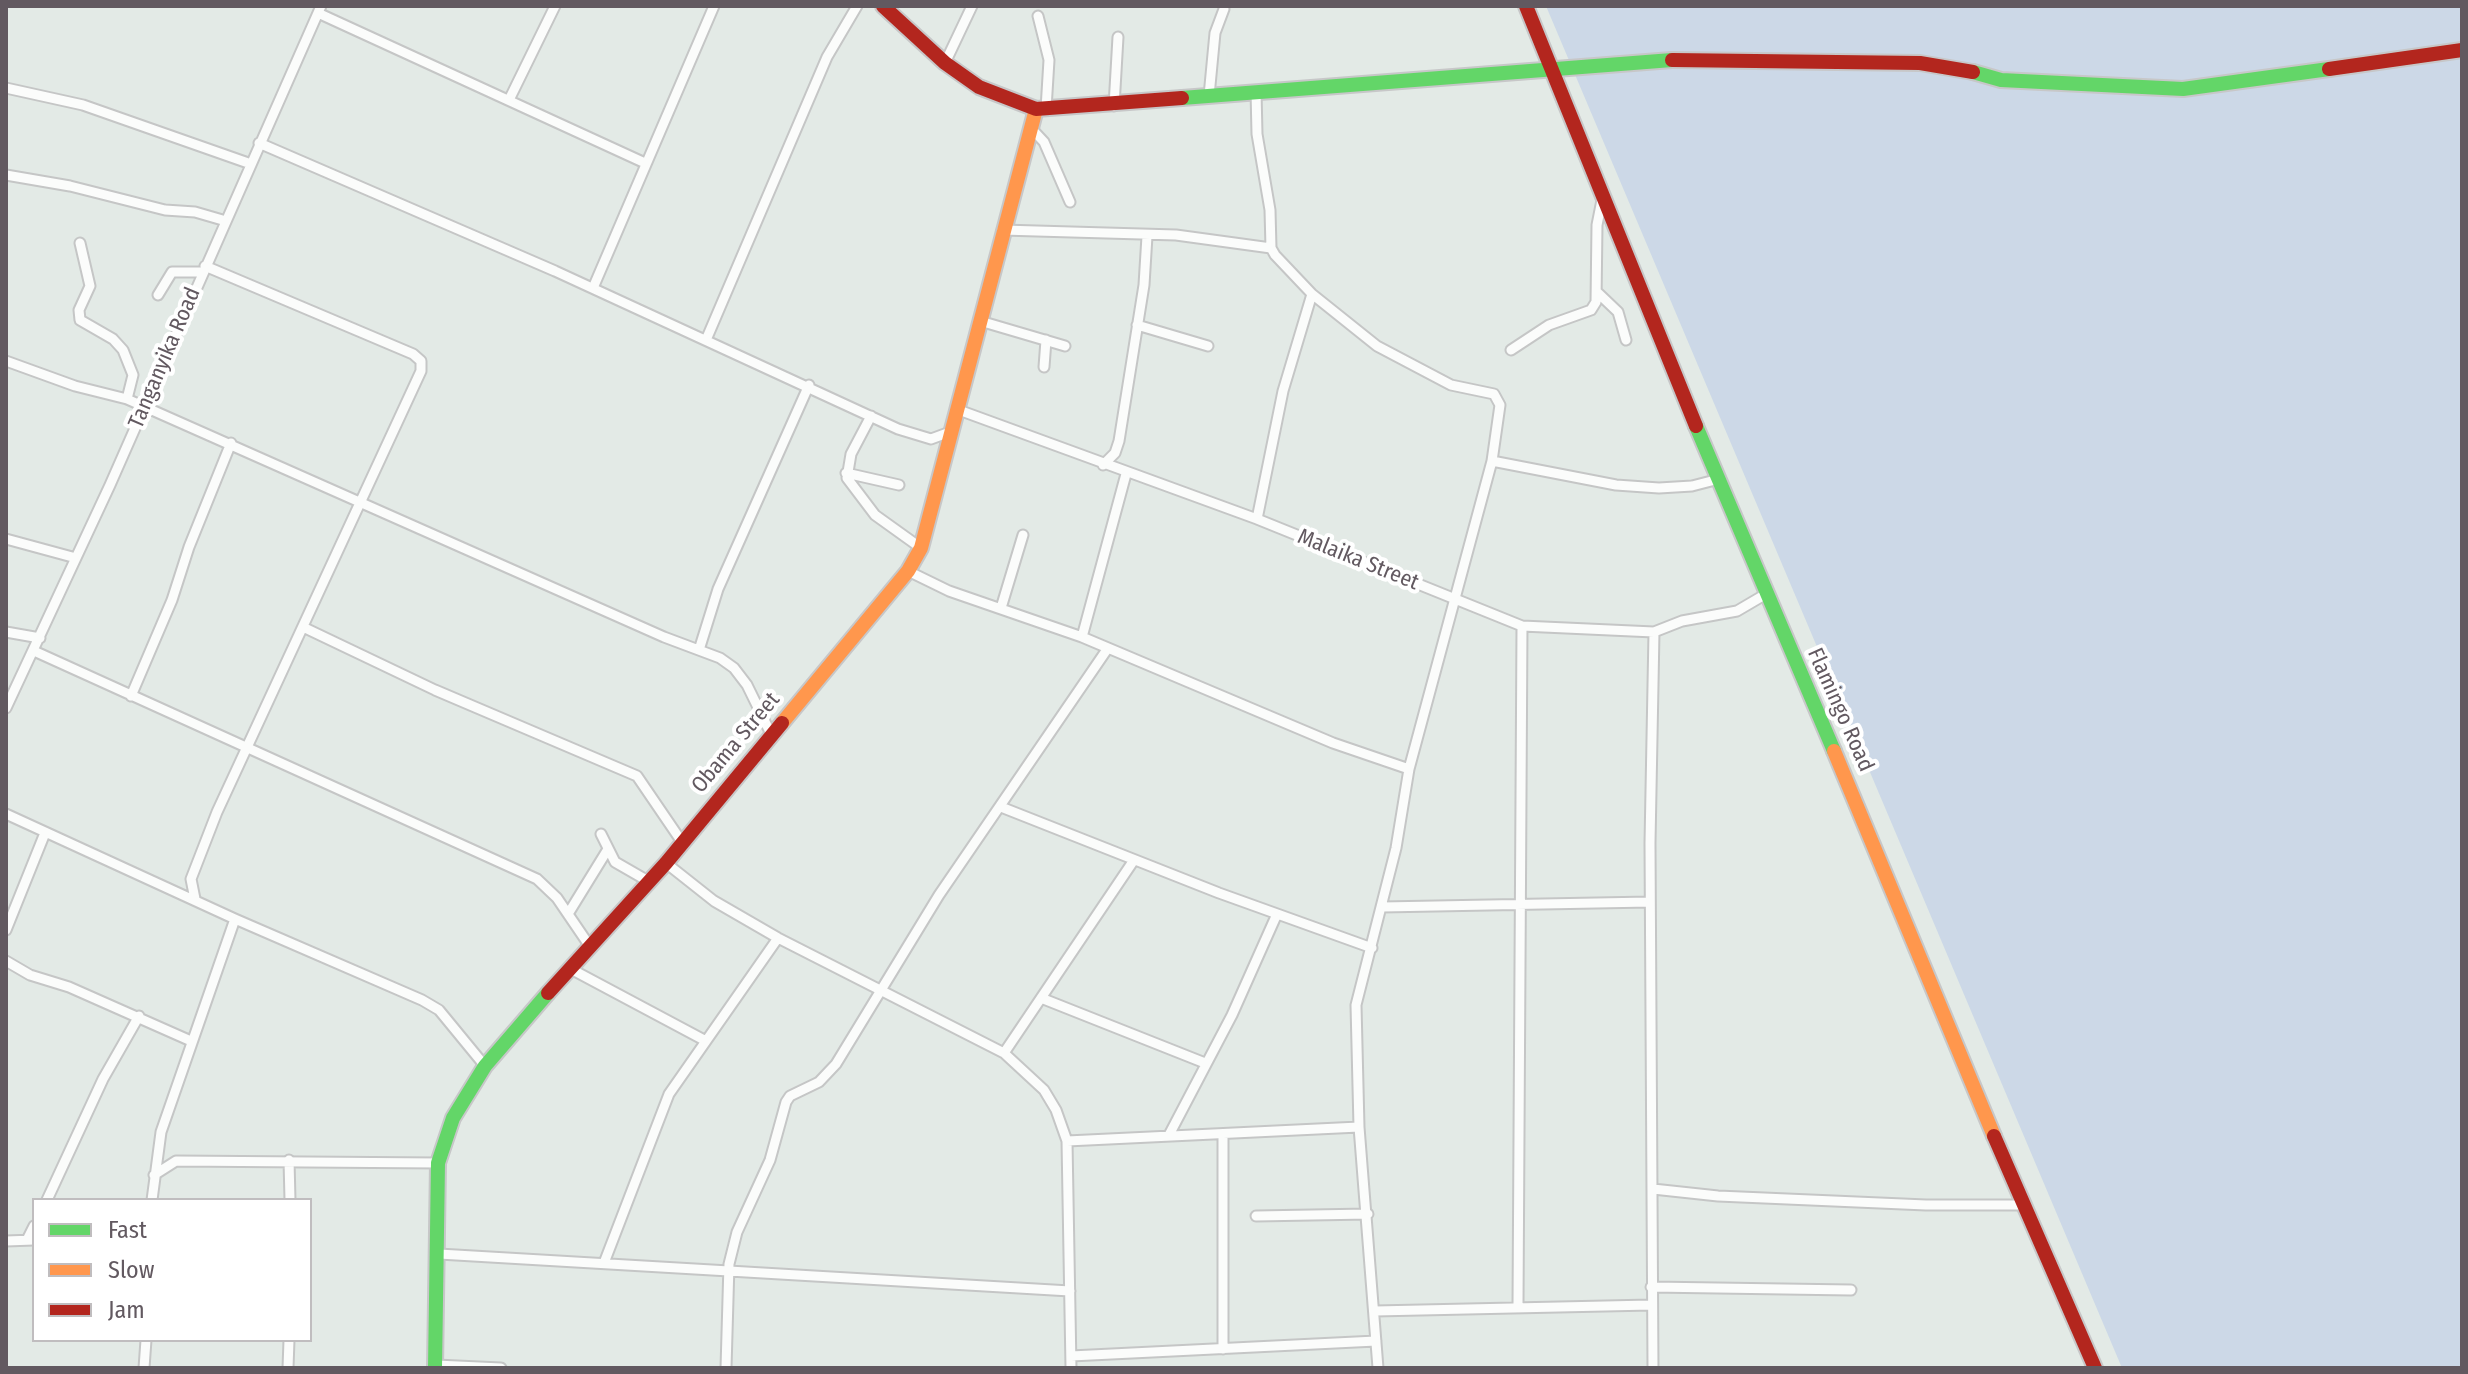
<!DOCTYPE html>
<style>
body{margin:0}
#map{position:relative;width:2468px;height:1374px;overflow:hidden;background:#e3eae6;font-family:"Fira Sans Condensed",sans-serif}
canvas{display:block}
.frame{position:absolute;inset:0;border:8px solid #625960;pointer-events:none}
.legend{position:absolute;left:32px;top:1198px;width:280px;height:144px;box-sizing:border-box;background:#fff;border:2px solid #c0bdbf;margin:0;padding:10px 14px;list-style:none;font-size:24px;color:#625960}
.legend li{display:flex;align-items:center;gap:16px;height:40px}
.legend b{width:40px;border:2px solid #c0bdbf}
</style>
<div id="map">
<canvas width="2468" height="1374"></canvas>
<div class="frame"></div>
<ul class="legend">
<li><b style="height:10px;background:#63d668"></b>Fast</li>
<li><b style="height:10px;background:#ff974d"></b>Slow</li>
<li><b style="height:10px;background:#b3261e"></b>Jam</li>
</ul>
</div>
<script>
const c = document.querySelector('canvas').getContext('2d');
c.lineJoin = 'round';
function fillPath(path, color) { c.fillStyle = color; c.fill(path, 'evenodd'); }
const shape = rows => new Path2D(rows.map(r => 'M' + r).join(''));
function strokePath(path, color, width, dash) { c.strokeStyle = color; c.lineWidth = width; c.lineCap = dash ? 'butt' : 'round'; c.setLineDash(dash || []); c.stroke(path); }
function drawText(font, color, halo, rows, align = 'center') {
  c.font = font + ' "Fira Sans Condensed",sans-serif'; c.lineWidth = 8; c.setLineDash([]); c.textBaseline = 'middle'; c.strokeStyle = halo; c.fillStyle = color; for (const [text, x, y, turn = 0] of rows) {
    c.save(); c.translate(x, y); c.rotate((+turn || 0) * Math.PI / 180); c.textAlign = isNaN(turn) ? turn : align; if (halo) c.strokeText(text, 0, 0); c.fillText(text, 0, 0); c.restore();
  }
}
fillPath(shape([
 [1546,6,2462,6,2462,1368,2122,1368]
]), '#ccd8e7');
const street = shape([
 [318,13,645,163],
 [1038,16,1049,60,1046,109],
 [945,63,972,6],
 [6,88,83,105,251,164],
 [1256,91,1257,134,1270,210,1271,248,1275,255,1312,294,1377,346,1451,385,1494,394,1500,405,1492,461,1409,769,1396,848,1356,1005,1359,1127,1378,1368],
 [1209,96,1215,33,1224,9],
 [509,100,555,6],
 [1114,106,1118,37],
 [1030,127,1044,142,1070,202],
 [259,143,555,271,898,429,931,439,950,432],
 [6,175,70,186,165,210,195,212,226,221],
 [1002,230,1176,235,1271,248],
 [80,243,90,286,79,310,80,320,113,339,123,350,133,375,127,399],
 [593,288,714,6],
 [1597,292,1618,312,1626,340],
 [158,295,172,272,202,272],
 [980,321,1065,346],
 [1137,325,1208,346],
 [706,340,827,57,857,6],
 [1511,350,1549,325,1591,310,1596,302,1597,225,1602,200],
 [6,361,75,386,127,399,664,637,720,658,734,668,747,685,771,734],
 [1044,367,1046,340],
 [956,409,1257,519,1522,626,1654,632,1682,621,1737,611,1766,594],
 [871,416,851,454,847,478,875,515,921,548],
 [1492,461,1616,485,1659,488,1692,486,1719,479],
 [1103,465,1115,453,1119,441,1144,285,1147,236],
 [846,473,899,485],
 [1257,519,1283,391,1312,294],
 [6,539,76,558],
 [908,571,949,591,1082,637,1333,743,1409,769],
 [1001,608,1023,535],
 [305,628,435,690,637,776,682,842],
 [6,632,40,638],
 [1082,637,1126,474],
 [699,650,718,589,809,385],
 [34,651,537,879,557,898,589,945],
 [131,696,172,600,189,547,231,443],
 [6,708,110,485,321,6],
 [1001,807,1219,893,1372,948],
 [6,814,235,919,422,1000,439,1010,485,1066],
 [601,834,615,862,648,881],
 [666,863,714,901,778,938,1004,1053,1044,1090,1056,1110,1067,1141,1071,1368],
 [195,899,191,879,217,812,421,371,421,361,413,354,205,266],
 [1382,907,1650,902],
 [568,914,608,849],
 [6,930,45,833],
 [6,961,30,975,69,987,191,1041],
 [569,968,706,1041],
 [1041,998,1205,1063],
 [1004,1053,1134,860],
 [1223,1134,1223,1349],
 [1169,1135,1232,1015,1277,914],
 [1067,1141,1359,1127],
 [289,1160,290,1200],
 [154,1175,176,1161,438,1163],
 [1653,1189,1718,1196,1926,1205,2022,1205],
 [47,1200,103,1079,139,1016],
 [152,1200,161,1132,235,919],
 [1256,1216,1368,1214],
 [27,1240,34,1226],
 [6,1241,34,1240],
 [439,1254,1070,1291],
 [604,1263,669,1094,778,938],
 [1651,1287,1851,1290],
 [1518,1306,1522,626],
 [1375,1311,1651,1305],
 [1071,1356,1376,1341],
 [436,1365,501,1368],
 [144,1368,146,1340],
 [288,1368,289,1340],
 [726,1368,729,1264,737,1232,770,1160,786,1102,790,1096,819,1082,836,1064,939,895,1108,648],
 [1653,1368,1650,843,1654,632]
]);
const fast = shape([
 [1973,72,2001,80,2183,89,2329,69],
 [1182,98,1672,60],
 [1696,426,1834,751],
 [435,1368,438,1163,453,1118,485,1066,548,993]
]);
const slow = shape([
 [782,723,908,571,921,548,1036,109],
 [1834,751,1994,1136]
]);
const jam = shape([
 [883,6,945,63,979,87,1036,109,1182,98],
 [1526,6,1696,426],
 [1672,60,1920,63,1973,72],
 [2329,69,2462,50],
 [548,993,666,863,782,723],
 [1994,1136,2095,1368]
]);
strokePath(street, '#c5c6c6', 13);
strokePath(fast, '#c7c7c8', 18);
strokePath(slow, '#c7c7c8', 18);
strokePath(jam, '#c7c7c8', 18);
strokePath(street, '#fbfcfb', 9);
strokePath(fast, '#63d668', 14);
strokePath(slow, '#ff974d', 14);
strokePath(jam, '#b3261e', 14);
drawText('22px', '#625960', '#fff', [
 ["Tanganyika Road",165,358,-67],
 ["Malaika Street",1358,560,22],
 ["Flamingo Road",1840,710,66],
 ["Obama Street",736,743,-50]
]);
</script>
